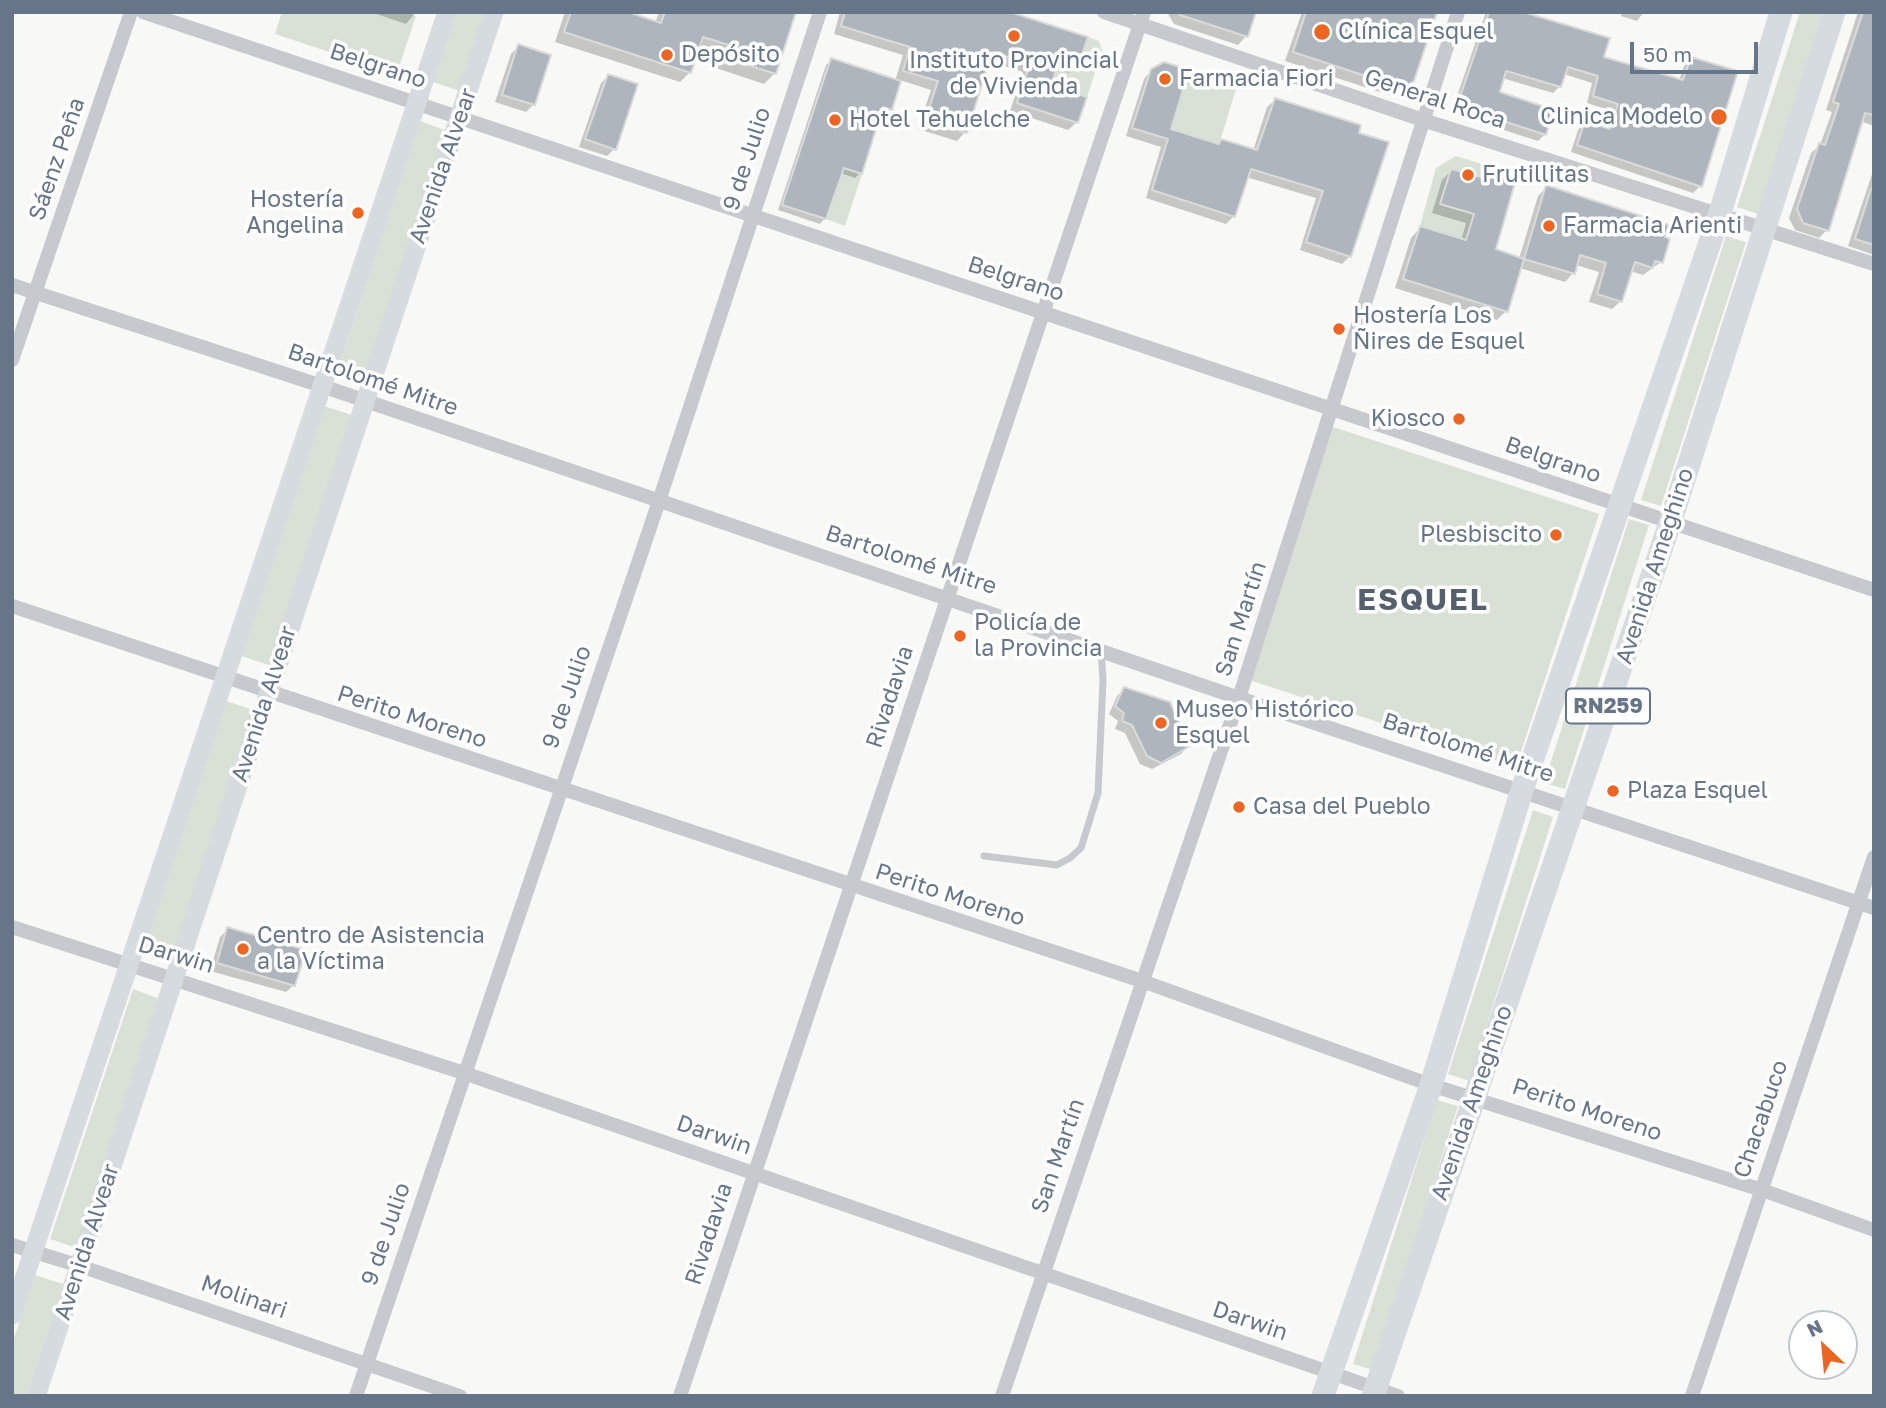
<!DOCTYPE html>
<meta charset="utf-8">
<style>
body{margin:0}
#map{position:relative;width:1886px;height:1408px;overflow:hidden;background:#f8f9f6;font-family:"Golos Text",sans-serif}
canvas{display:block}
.frame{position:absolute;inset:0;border:14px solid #667688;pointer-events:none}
.north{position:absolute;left:1788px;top:1310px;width:70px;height:70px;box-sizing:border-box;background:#fff;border:2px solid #c2c8cf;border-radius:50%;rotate:334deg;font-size:19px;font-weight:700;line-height:28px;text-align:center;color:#667688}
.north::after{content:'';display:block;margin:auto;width:24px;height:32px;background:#ec6523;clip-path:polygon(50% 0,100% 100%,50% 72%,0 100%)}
.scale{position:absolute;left:1630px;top:42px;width:128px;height:32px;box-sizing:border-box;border:4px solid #667688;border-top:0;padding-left:9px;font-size:21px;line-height:24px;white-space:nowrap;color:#667688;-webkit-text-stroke:5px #fff;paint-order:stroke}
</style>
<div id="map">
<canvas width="1886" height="1408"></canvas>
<div class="frame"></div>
<div class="north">N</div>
<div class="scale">50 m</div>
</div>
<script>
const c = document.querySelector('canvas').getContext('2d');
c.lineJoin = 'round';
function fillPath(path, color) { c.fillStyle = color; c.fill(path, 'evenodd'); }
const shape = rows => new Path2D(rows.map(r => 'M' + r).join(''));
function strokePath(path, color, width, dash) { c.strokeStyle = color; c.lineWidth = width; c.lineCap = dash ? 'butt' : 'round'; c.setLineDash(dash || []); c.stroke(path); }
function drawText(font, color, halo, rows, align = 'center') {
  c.font = font + ' "Golos Text",sans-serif'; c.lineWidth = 7; c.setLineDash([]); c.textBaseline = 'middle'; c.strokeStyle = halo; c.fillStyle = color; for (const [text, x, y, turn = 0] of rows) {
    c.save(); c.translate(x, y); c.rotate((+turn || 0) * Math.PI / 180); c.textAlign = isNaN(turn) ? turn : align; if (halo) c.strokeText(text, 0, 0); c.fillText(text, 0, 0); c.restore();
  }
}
fillPath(shape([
 [282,12,404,12,416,16,400,64,383,70,275,34],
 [456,12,487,12,460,91,433,82],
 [1800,12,1822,12,1758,214,1737,207],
 [1088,37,1099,41,1102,50,1087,97,1051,86,1059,59,1079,65],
 [1189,70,1237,86,1200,206,1182,200,1201,139,1171,129],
 [420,121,447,131,365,380,337,371],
 [1456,156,1488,166,1485,178,1450,169,1440,204,1474,214,1466,240,1420,226,1436,168],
 [844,168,862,174,845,226,826,219],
 [1726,236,1746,242,1661,506,1641,500],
 [324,406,352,415,269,665,241,656],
 [1327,425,1599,514,1516,767,1243,678],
 [1629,519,1649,525,1565,789,1544,783],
 [226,701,254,710,171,960,143,951],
 [1533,810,1553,817,1469,1081,1448,1074],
 [133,989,160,999,77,1248,50,1239],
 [1437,1100,1458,1106,1373,1370,1353,1364],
 [35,1275,63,1284,26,1396,12,1396,12,1344]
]), '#d9e1d7');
fillPath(shape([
 [371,12,416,12,406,24],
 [565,12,622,12,655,23,659,12,794,12,775,73,764,84,716,68,720,55,698,48,690,72,680,82,555,42],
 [840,12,1005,12,1077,65,1069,73,1054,68,1048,87,1077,122,1068,130,1010,111,1023,72,988,61,965,132,957,141,918,129,931,90,900,80,890,109,885,114,880,112,860,173,855,178,840,173,825,218,820,224,778,210,826,65,832,60,895,81,903,55,834,34],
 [1167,12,1254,12,1246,36,1238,45,1174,24],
 [1302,12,1435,12,1413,80,1392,96,1285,61],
 [1486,12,1527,12,1526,15,1602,58,1679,81,1684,66,1691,59,1700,186,1693,193,1571,152,1578,130,1585,123,1606,130,1612,111,1587,103,1592,83,1564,74,1560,86,1553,93,1502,78,1498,93,1545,134,1538,141,1460,116,1454,105],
 [1622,12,1644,12,1637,21,1621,16],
 [1858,12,1874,12,1874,126,1860,121,1827,230,1819,238,1795,230,1789,218,1811,153,1820,145,1832,112,1826,110],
 [519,46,534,104,526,112,495,102,511,54],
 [1152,70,1169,131,1216,145,1221,141,1253,151,1267,107,1275,100,1359,127,1350,256,1342,264,1300,250,1316,198,1246,177,1234,216,1226,224,1146,198,1161,147,1126,136,1144,79],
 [608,76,614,149,607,156,579,147,601,83],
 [1489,168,1494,250,1519,259,1538,196,1547,187,1661,262,1643,275,1630,271,1621,301,1612,309,1589,302,1599,272,1576,265,1573,273,1565,282,1520,268,1506,311,1497,320,1395,288,1411,238,1420,228,1461,241,1466,223,1432,213,1442,180,1451,171,1479,179],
 [1874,168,1874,255,1848,246],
 [1124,689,1188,746,1181,754,1152,769,1140,764,1125,733,1115,729,1118,721,1109,714,1117,696],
 [228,929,294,985,286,992,210,971,220,937]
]), '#0003');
const building = shape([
 [571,12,628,12,661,23,665,12,796,12,776,74,725,58,729,45,703,37,691,73,564,32,571,12],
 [845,12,1010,12,1088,37,1078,66,1059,59,1051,86,1087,97,1078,123,1017,103,1030,64,992,52,967,133,925,121,938,81,903,71,910,47,841,26,845,12],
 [1180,12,1256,12,1248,37,1180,15,1180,12],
 [1306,12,1437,12,1414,81,1402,88,1293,52,1306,12],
 [1489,12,1523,12,1610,38,1604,57,1683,80,1691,57,1738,71,1702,187,1577,145,1585,121,1610,129,1618,104,1593,96,1598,76,1568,67,1561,87,1506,71,1500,92,1554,110,1546,135,1467,109,1460,97,1489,12],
 [1863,12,1874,12,1874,115,1865,113,1829,231,1803,223,1797,209,1819,143,1825,145,1839,104,1833,102,1863,12],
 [518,44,551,55,535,105,502,95,518,44],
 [831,58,901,81,892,110,883,107,862,174,844,168,826,219,782,205,831,58],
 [1164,62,1189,70,1171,129,1219,144,1221,139,1257,150,1275,98,1361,125,1359,133,1389,142,1351,257,1306,242,1323,191,1251,169,1235,217,1152,190,1168,139,1132,128,1151,69,1164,62],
 [608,74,638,84,616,150,585,139,608,74],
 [1488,166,1517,176,1496,249,1524,259,1508,312,1403,279,1420,226,1466,240,1474,214,1440,204,1451,169,1485,178,1488,166],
 [1546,185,1669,225,1665,237,1670,239,1663,263,1655,261,1653,268,1635,262,1622,302,1597,294,1606,263,1580,255,1575,274,1524,259,1546,185],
 [1871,189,1874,189,1874,245,1855,239,1871,189],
 [1124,687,1170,702,1190,746,1161,763,1147,756,1132,725,1122,721,1124,713,1115,706,1124,687],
 [227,927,306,950,295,986,217,963,227,927]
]);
fillPath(building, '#aeb5bc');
strokePath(building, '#dadad8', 2);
strokePath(shape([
 [984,856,1057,865,1070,858,1081,848,1098,793,1103,680,1101,650]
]), '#c6c9cd', 7);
strokePath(shape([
 [143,12,1874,590],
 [1104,12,1426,121,1874,264],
 [12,285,322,386,1239,698,1874,908],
 [12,360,131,12],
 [12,606,1142,981,1431,1085,1762,1190,1874,1230],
 [12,927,464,1073,1398,1396],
 [12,1245,80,1266,460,1396],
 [356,1396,659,501,820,12],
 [680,1396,1144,12],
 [1002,1396,1239,698,1458,12],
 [1692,1396,1874,857]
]), '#c6c9cd', 14);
strokePath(shape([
 [12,1315,447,12],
 [36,1396,494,12]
]), '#d6dbe0', 19);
strokePath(shape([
 [1323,1396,1431,1085,1522,790,1720,213,1781,12],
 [1373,1396,1670,523,1834,12]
]), '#d6dbe0', 23);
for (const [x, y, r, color] of [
 [1322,32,9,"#ec6523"],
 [1014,36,7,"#ec6523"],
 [667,55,7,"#ec6523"],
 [1165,79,7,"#ec6523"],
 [1719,117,9,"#ec6523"],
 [835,120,7,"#ec6523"],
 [1468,175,7,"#ec6523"],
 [358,213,7,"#ec6523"],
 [1549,226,7,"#ec6523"],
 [1339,329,7,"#ec6523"],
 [1459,419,7,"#ec6523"],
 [1556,535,7,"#ec6523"],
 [960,636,7,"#ec6523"],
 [1161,723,7,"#ec6523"],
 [1613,791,7,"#ec6523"],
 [1239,807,7,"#ec6523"],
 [243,949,7,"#ec6523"]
]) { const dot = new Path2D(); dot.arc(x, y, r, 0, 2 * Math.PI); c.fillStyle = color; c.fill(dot); strokePath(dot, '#fff', 2.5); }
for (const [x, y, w] of [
 [1608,706,84]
]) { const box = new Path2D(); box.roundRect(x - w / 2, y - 17.5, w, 35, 5); c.fillStyle = '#fff'; c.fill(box); strokePath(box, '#667688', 2); }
drawText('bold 21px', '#667688', null, [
 ["RN259",1608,706]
]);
drawText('23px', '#667688', '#fff', [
 ["Clínica Esquel",1338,32],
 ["Depósito",681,55],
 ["Instituto Provincial",1014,61,"center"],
 ["de Vivienda",1014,87,"center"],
 ["Farmacia Fiori",1179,79],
 ["Clinica Modelo",1703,117,"right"],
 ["Hotel Tehuelche",849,120],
 ["Frutillitas",1482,175],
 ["Hostería",344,200,"right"],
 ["Angelina",344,226,"right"],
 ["Farmacia Arienti",1563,226],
 ["Hostería Los",1353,316],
 ["Ñires de Esquel",1353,342],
 ["Kiosco",1445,419,"right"],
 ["Plesbiscito",1542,535,"right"],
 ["Policía de",974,623],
 ["la Provincia",974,649],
 ["Museo Histórico",1175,710],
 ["Esquel",1175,736],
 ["Plaza Esquel",1627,791],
 ["Casa del Pueblo",1253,807],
 ["Centro de Asistencia",257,936],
 ["a la Víctima",257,962]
], 'left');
drawText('23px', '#667688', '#fff', [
 ["Belgrano",378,66,18],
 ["General Roca",1435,99,18],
 ["Sáenz Peña",57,159,-71],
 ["9 de Julio",747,159,-72],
 ["Avenida Alvear",443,166,-71],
 ["Belgrano",1016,279,18],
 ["Bartolomé Mitre",373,380,19],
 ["Belgrano",1553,460,19],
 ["Bartolomé Mitre",911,560,18],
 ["Avenida Ameghino",1655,566,-72],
 ["San Martín",1241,619,-72],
 ["9 de Julio",567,697,-71],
 ["Rivadavia",890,697,-72],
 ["Avenida Alvear",264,704,-72],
 ["Perito Moreno",412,717,18],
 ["Bartolomé Mitre",1468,748,18],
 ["Perito Moreno",950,895,18],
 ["Darwin",176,955,17],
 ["Avenida Ameghino",1472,1103,-71],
 ["Perito Moreno",1587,1110,18],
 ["Chacabuco",1761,1119,-71],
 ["Darwin",714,1135,19],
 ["San Martín",1058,1156,-71],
 ["9 de Julio",386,1234,-71],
 ["Rivadavia",709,1234,-72],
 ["Avenida Alvear",87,1242,-72],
 ["Molinari",244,1297,19],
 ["Darwin",1250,1321,19]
]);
c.letterSpacing = '2px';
drawText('bold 30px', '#54606d', '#fff', [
 ["ESQUEL",1423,600]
]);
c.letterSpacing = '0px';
</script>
